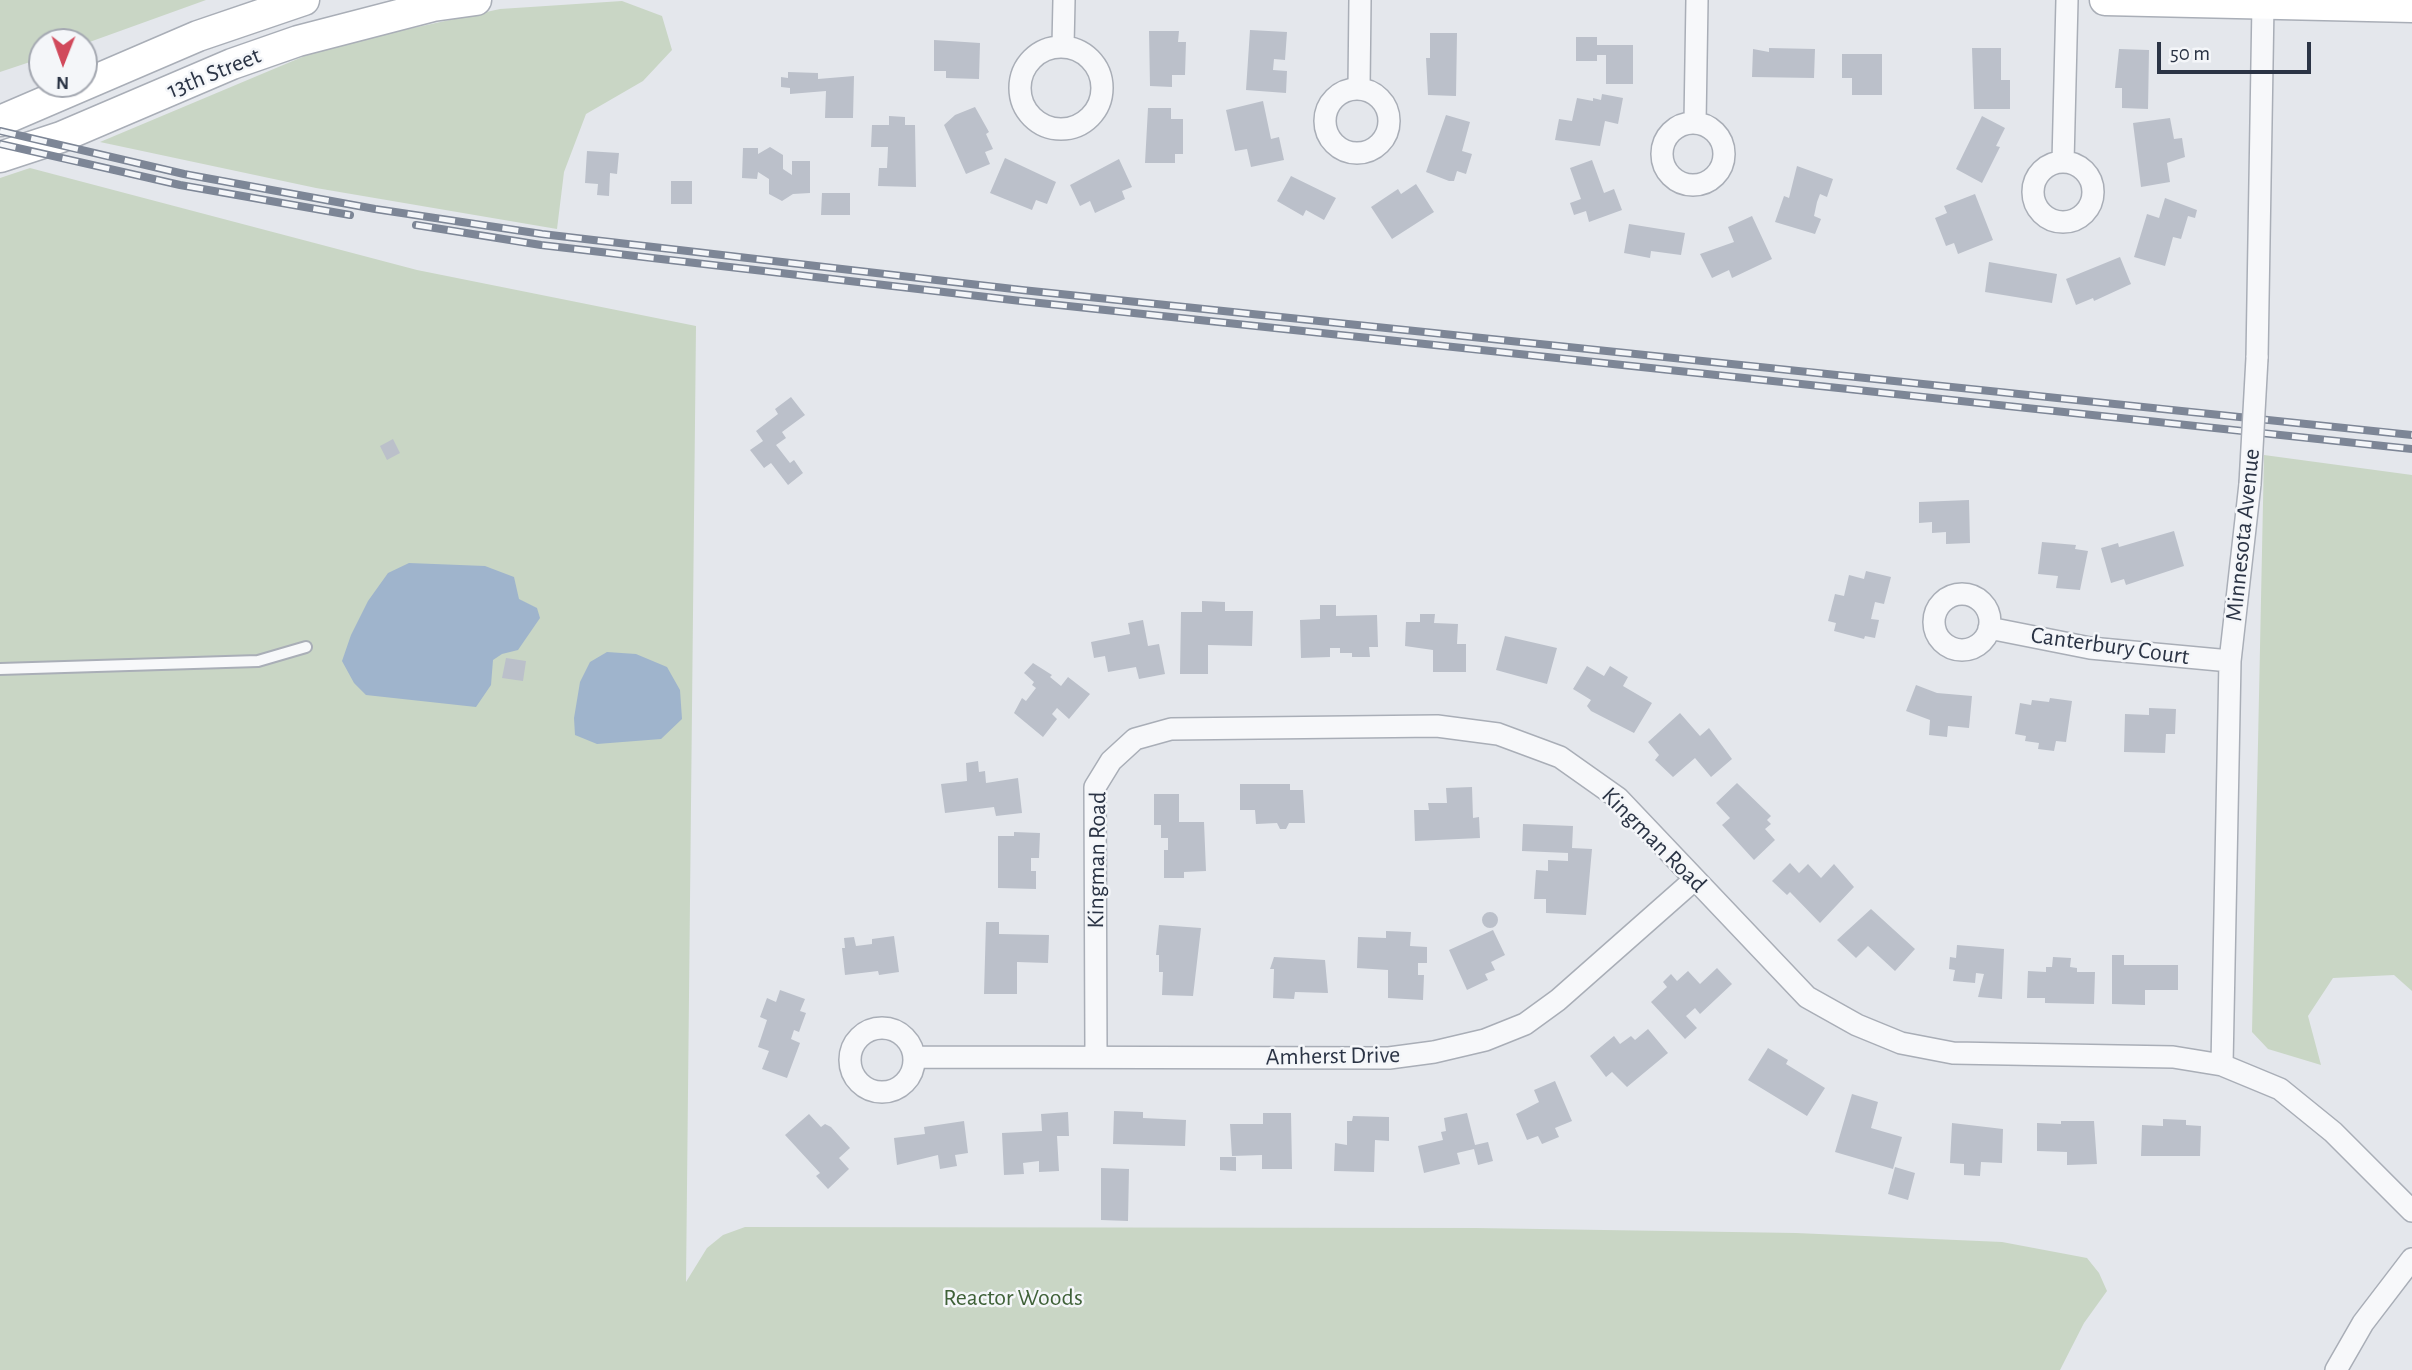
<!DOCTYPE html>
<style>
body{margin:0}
#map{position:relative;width:2412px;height:1370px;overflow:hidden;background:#e4e7ec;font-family:"Alegreya Sans",sans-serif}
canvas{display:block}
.north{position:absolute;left:28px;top:28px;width:70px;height:70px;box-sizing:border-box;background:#f4f6f9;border:2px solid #a4a8b1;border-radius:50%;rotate:181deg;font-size:19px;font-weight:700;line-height:28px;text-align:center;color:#2b3445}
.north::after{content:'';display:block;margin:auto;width:24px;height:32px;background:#d1495b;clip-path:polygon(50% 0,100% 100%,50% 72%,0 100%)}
.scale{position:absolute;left:2157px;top:42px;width:154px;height:32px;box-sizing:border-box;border:4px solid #2b3445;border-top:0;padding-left:9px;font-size:21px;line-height:24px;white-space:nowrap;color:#2b3445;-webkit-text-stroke:5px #f4f6f9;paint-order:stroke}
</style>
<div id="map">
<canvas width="2412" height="1370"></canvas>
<div class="north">N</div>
<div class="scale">50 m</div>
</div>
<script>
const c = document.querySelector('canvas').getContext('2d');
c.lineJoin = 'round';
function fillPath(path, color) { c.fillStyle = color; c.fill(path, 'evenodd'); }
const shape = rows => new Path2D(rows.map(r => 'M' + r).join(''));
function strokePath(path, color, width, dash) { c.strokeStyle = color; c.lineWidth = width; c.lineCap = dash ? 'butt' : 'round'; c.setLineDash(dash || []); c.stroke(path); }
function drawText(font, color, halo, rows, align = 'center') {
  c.font = font + ' "Alegreya Sans",sans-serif'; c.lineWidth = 5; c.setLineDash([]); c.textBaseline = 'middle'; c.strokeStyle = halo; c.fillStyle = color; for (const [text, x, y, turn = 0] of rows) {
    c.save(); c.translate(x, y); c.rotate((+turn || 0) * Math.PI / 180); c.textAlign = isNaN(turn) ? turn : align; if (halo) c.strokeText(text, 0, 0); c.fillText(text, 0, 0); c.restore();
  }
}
fillPath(shape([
 [0,0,206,0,84,44,42,42,42,58,0,72],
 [622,1,662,16,672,50,643,81,586,114,564,172,557,229,316,188,100,142,326,47,500,9],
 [30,168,417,270,696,326,686,1282,707,1248,723,1235,745,1227,1476,1228,1796,1233,2002,1242,2087,1258,2099,1273,2107,1291,2084,1323,2060,1370,0,1370,0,178],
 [2264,455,2412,475,2412,991,2394,975,2333,978,2308,1016,2321,1065,2268,1049,2252,1032]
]), '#c9d6c5');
fillPath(shape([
 [409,563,485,566,514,577,519,599,537,608,540,618,518,650,502,654,493,660,491,685,476,707,366,695,354,683,342,661,351,635,368,601,388,573],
 [607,652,636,654,667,667,680,690,682,719,661,739,597,744,575,735,574,718,580,682,590,662]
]), '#9fb4cc');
fillPath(shape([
 [1250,30,1287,32,1285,60,1274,59,1273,70,1287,71,1286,93,1246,90],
 [1149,31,1179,31,1178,42,1186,42,1185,75,1172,75,1172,87,1150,86],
 [1430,33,1457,33,1456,96,1428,95,1426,58,1430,58],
 [1576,37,1597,37,1597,45,1633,45,1633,84,1606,84,1606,55,1597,55,1597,61,1576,61],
 [934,40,980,43,979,79,946,78,946,71,934,71],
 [1769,48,1815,49,1814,78,1752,77,1753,49,1769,52],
 [1972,48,2001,48,2001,80,2010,80,2010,109,1974,109],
 [2119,49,2149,50,2148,109,2122,108,2122,88,2115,88],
 [1842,54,1882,54,1882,95,1852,95,1852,78,1842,78],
 [788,72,818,73,818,79,854,76,853,118,825,118,826,91,790,94,790,88,781,87,781,77,788,78],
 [1602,94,1623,98,1618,124,1605,121,1600,146,1555,140,1559,119,1572,121,1577,98,1593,101,1593,98,1601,100],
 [1263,101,1271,139,1279,137,1284,160,1251,167,1247,149,1235,151,1226,110],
 [975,107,989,132,986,134,993,149,985,152,990,164,966,174,944,125,955,115],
 [1148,108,1171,108,1171,119,1183,119,1183,154,1175,154,1175,163,1145,163],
 [1446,115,1470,122,1462,151,1472,154,1466,174,1457,171,1454,181,1449,181,1426,172],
 [889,116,905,117,905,125,915,125,916,187,878,186,879,168,887,168,888,147,871,147,872,125,889,125],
 [1982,116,2005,128,1996,146,2000,147,1982,183,1956,169],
 [2170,118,2174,139,2182,138,2185,157,2167,163,2170,182,2141,187,2133,123],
 [770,147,783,155,783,169,792,175,792,161,810,161,810,193,793,194,782,201,769,194,769,179,758,172,757,179,742,178,743,148,758,148,758,154],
 [587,151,619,153,617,174,610,173,609,196,597,195,598,184,585,183],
 [1005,158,1056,182,1047,204,1036,200,1032,210,990,193],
 [1119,159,1132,187,1122,191,1125,199,1095,213,1090,201,1080,206,1070,185],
 [1592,160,1604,193,1614,189,1622,210,1589,222,1586,211,1574,215,1570,203,1581,199,1570,168],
 [1797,166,1833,179,1827,197,1820,194,1817,202,1814,216,1821,219,1815,234,1775,222,1784,196,1789,198],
 [1291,176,1336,198,1324,220,1306,210,1303,216,1277,201],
 [671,181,692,181,692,204,671,204],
 [1416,184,1434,212,1392,239,1371,207,1398,189,1401,194],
 [822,193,850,193,850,215,821,215],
 [1975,194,1993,240,1958,254,1954,243,1946,246,1935,218,1947,213,1944,206],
 [2165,198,2197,210,2195,218,2188,216,2181,239,2173,237,2165,266,2134,257,2147,214,2159,218],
 [1752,216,1772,259,1732,278,1729,270,1712,278,1700,254,1734,242,1728,227],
 [1629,224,1685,233,1681,255,1651,251,1650,258,1624,253],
 [2120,257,2131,284,2094,301,2093,298,2076,305,2066,279],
 [1989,262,2057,274,2052,303,1985,292],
 [791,397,805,415,782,432,786,438,776,445,790,463,794,460,803,473,788,485,771,463,764,468,750,450,763,441,756,431,778,414,775,409],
 [393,439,400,453,387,460,380,446],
 [1969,500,1970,543,1946,544,1946,532,1932,533,1932,522,1919,523,1919,502],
 [2174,531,2184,566,2126,585,2124,579,2111,583,2101,548,2118,543,2119,547],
 [2042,542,2076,545,2075,549,2088,551,2080,590,2056,588,2058,576,2038,574],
 [1866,571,1891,577,1884,604,1875,602,1871,619,1879,620,1875,638,1865,636,1864,639,1834,631,1836,623,1828,621,1835,594,1844,596,1849,575,1864,579],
 [1202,601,1225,602,1225,611,1253,611,1252,646,1208,645,1208,674,1180,674,1181,612,1202,612],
 [1320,605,1336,605,1336,616,1377,615,1378,647,1369,647,1370,657,1352,657,1352,653,1340,653,1340,648,1330,648,1330,657,1301,658,1300,620,1320,619],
 [1420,614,1435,614,1434,623,1458,624,1457,644,1466,644,1466,672,1433,672,1433,650,1405,646,1406,622,1420,622],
 [1143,620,1148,646,1159,644,1165,674,1139,679,1136,667,1108,672,1105,656,1094,658,1091,642,1130,634,1128,623],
 [1505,636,1557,648,1547,684,1496,670],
 [506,658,526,661,523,681,502,678],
 [1033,663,1052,675,1050,677,1061,686,1068,677,1090,694,1069,719,1057,708,1052,714,1057,719,1043,737,1014,713,1022,698,1026,701,1036,688,1032,685,1034,682,1024,673],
 [1587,666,1604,676,1610,666,1628,677,1623,686,1652,703,1634,733,1591,711,1587,706,1591,700,1573,689],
 [1916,685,1937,693,1972,696,1969,728,1948,726,1947,737,1929,735,1930,720,1906,711],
 [2050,698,2072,701,2066,742,2056,741,2054,751,2038,749,2039,743,2025,741,2026,736,2015,734,2020,703,2031,705,2032,700,2049,702],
 [2149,708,2176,709,2175,734,2166,734,2165,753,2124,752,2125,714,2149,715],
 [1680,713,1700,736,1709,728,1732,759,1711,777,1695,758,1673,777,1655,760,1659,755,1648,742],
 [978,761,979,772,985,771,986,783,1018,778,1022,813,996,816,994,807,945,813,941,784,967,781,966,763],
 [1737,783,1771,816,1767,820,1771,824,1765,829,1775,840,1754,860,1722,825,1730,818,1716,803],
 [1240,784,1290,784,1290,790,1303,790,1305,823,1289,823,1286,829,1280,829,1277,823,1256,824,1255,810,1240,810],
 [1472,787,1473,818,1479,817,1480,838,1415,841,1414,810,1429,810,1428,803,1447,803,1446,788],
 [1154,794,1179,794,1179,822,1204,822,1206,871,1184,872,1184,878,1164,878,1164,850,1168,850,1168,838,1161,838,1161,825,1154,825],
 [1523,824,1573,826,1572,848,1592,849,1586,915,1546,913,1546,899,1534,899,1536,870,1548,871,1548,860,1568,861,1568,853,1522,851],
 [1014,832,1040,833,1039,858,1031,858,1031,871,1036,871,1036,889,998,888,998,836,1014,836],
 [1790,863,1799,873,1808,864,1821,878,1834,864,1854,887,1820,923,1790,892,1787,895,1772,881],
 [1871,909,1915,949,1895,971,1868,946,1856,958,1837,940],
 '1482 920a8 8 0 1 1 16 0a8 8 0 1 1-16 0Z',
 [986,922,999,922,999,934,1049,935,1048,963,1017,962,1017,994,984,994],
 [1159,925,1201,928,1193,996,1162,995,1163,972,1159,972,1159,955,1156,955],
 [1493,930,1505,955,1491,962,1495,970,1485,974,1488,980,1467,990,1449,950],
 [1386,931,1411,932,1410,946,1427,947,1427,963,1418,963,1418,975,1424,975,1423,1000,1388,998,1388,970,1357,968,1358,937,1386,938],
 [894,936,899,972,879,975,878,971,845,975,842,948,845,948,844,938,854,937,856,946,872,944,872,939],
 [1957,945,2004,949,2002,999,1978,997,1984,974,1976,973,1975,983,1953,981,1955,970,1949,969,1950,957,1956,958],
 [2112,955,2124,955,2124,965,2178,965,2178,990,2145,990,2145,1005,2112,1004],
 [1274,957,1325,960,1328,993,1295,992,1294,999,1273,998,1274,969,1270,969],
 [2053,957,2071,958,2070,967,2077,968,2077,972,2095,972,2094,1004,2045,1003,2045,998,2027,998,2028,971,2046,972,2046,967,2052,967],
 [1717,968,1732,984,1700,1014,1695,1008,1686,1016,1697,1028,1685,1039,1651,1002,1667,987,1663,982,1671,974,1677,981,1688,971,1700,984],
 [780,990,805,999,800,1011,806,1013,799,1032,794,1030,791,1039,800,1043,787,1078,762,1069,769,1051,758,1047,767,1020,760,1017,767,998,776,1002],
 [1648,1029,1668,1053,1627,1087,1612,1072,1606,1077,1590,1056,1614,1036,1620,1044,1631,1036,1635,1040],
 [1768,1048,1788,1060,1786,1064,1825,1088,1807,1116,1748,1080],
 [1555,1081,1572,1121,1555,1128,1559,1137,1542,1144,1538,1136,1527,1140,1516,1114,1539,1102,1534,1090],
 [1852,1094,1878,1102,1871,1128,1902,1137,1893,1169,1835,1152],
 [1114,1111,1143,1112,1143,1118,1186,1120,1185,1146,1113,1144],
 [1068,1112,1069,1136,1057,1136,1059,1171,1039,1172,1039,1161,1023,1163,1024,1174,1004,1175,1002,1133,1042,1131,1041,1114],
 [1263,1113,1291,1113,1292,1169,1262,1169,1262,1155,1232,1156,1230,1124,1263,1124],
 [1467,1113,1475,1145,1488,1142,1493,1161,1478,1165,1474,1149,1457,1153,1460,1164,1424,1173,1418,1146,1443,1140,1441,1132,1446,1131,1444,1118],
 [809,1114,821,1127,825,1124,831,1127,850,1148,839,1158,849,1169,828,1189,816,1176,820,1173,785,1135],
 [1353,1116,1389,1117,1389,1141,1375,1140,1374,1172,1334,1171,1335,1143,1347,1145,1347,1121,1352,1121],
 [2163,1119,2186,1120,2186,1125,2201,1126,2200,1156,2141,1156,2142,1125,2163,1126],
 [964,1121,968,1153,955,1155,957,1166,940,1169,938,1155,897,1165,894,1138,925,1134,924,1127],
 [2061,1121,2094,1121,2097,1164,2067,1165,2067,1152,2037,1151,2037,1123,2061,1124],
 [1952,1123,2003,1129,2002,1163,1981,1162,1980,1176,1964,1175,1964,1164,1950,1163],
 [1220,1157,1236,1157,1236,1171,1220,1170],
 [1895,1167,1915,1173,1908,1200,1888,1194],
 [1101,1168,1129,1169,1128,1221,1101,1220]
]), '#bbc0ca');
const service = shape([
 [0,669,258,661,306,647]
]);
const minor = shape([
 [1063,46,1064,0],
 '1020 88a41 41 0 1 1 82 0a41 41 0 1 1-82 0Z',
 [1359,88,1360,0],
 '1325 121a32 32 0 1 1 64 0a32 32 0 1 1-64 0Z',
 '1662 154a31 31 0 1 1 62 0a31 31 0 1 1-62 0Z',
 [1695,123,1697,0],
 '2033 192a30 30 0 1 1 60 0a30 30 0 1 1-60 0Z',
 [2063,162,2067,0],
 [2257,358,2263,4],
 '1934 622a28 28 0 1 1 56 0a28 28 0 1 1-56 0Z',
 [1989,628,2090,648,2230,661],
 '850 1060a32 32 0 1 1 64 0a32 32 0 1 1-64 0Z',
 [1096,1055,1095,787,1111,761,1135,739,1171,729,1437,726,1498,734,1560,757,1618,798,1807,997,1857,1025,1901,1043,1953,1053,2173,1057,2222,1065,2280,1089,2333,1132,2412,1211],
 [914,1057,1389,1058,1434,1052,1485,1040,1525,1024,1558,1000,1694,880],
 [2222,1065,2230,661,2250,484],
 [2336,1370,2363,1323,2412,1259]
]);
const secondary = shape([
 [2105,0,2412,7],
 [0,121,198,36,304,0],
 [0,157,61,137,232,64,298,41,433,6,476,0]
]);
strokePath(service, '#a9aeb7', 14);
strokePath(minor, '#a9aeb7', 24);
strokePath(secondary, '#a9aeb7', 33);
strokePath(service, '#f7f8fa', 10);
strokePath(minor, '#f7f8fa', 21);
strokePath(secondary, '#fff', 30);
const rail = shape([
 [0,131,184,174,375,209,542,234,1022,290,2412,435],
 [0,144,180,185,350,215],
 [416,225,541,245,1021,301,2412,449]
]);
strokePath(rail, '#7d8696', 8);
strokePath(rail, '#f4f6f9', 5, [16]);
const minorBridge = shape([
 [2250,484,2257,358]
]);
strokePath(minorBridge, '#a9aeb7', 24, []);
strokePath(minorBridge, '#f7f8fa', 21);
drawText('24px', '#2b3445', '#f4f6f9', [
 ["13th Street",214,73,-22],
 ["Minnesota Avenue",2243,535,-84],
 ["Canterbury Court",2110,646,8],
 ["Kingman Road",1654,840,45],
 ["Kingman Road",1097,860,-89],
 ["Amherst Drive",1333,1056,-1]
]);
drawText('24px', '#3f6138', '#f4f6f9', [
 ["Reactor Woods",1013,1298]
]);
</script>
